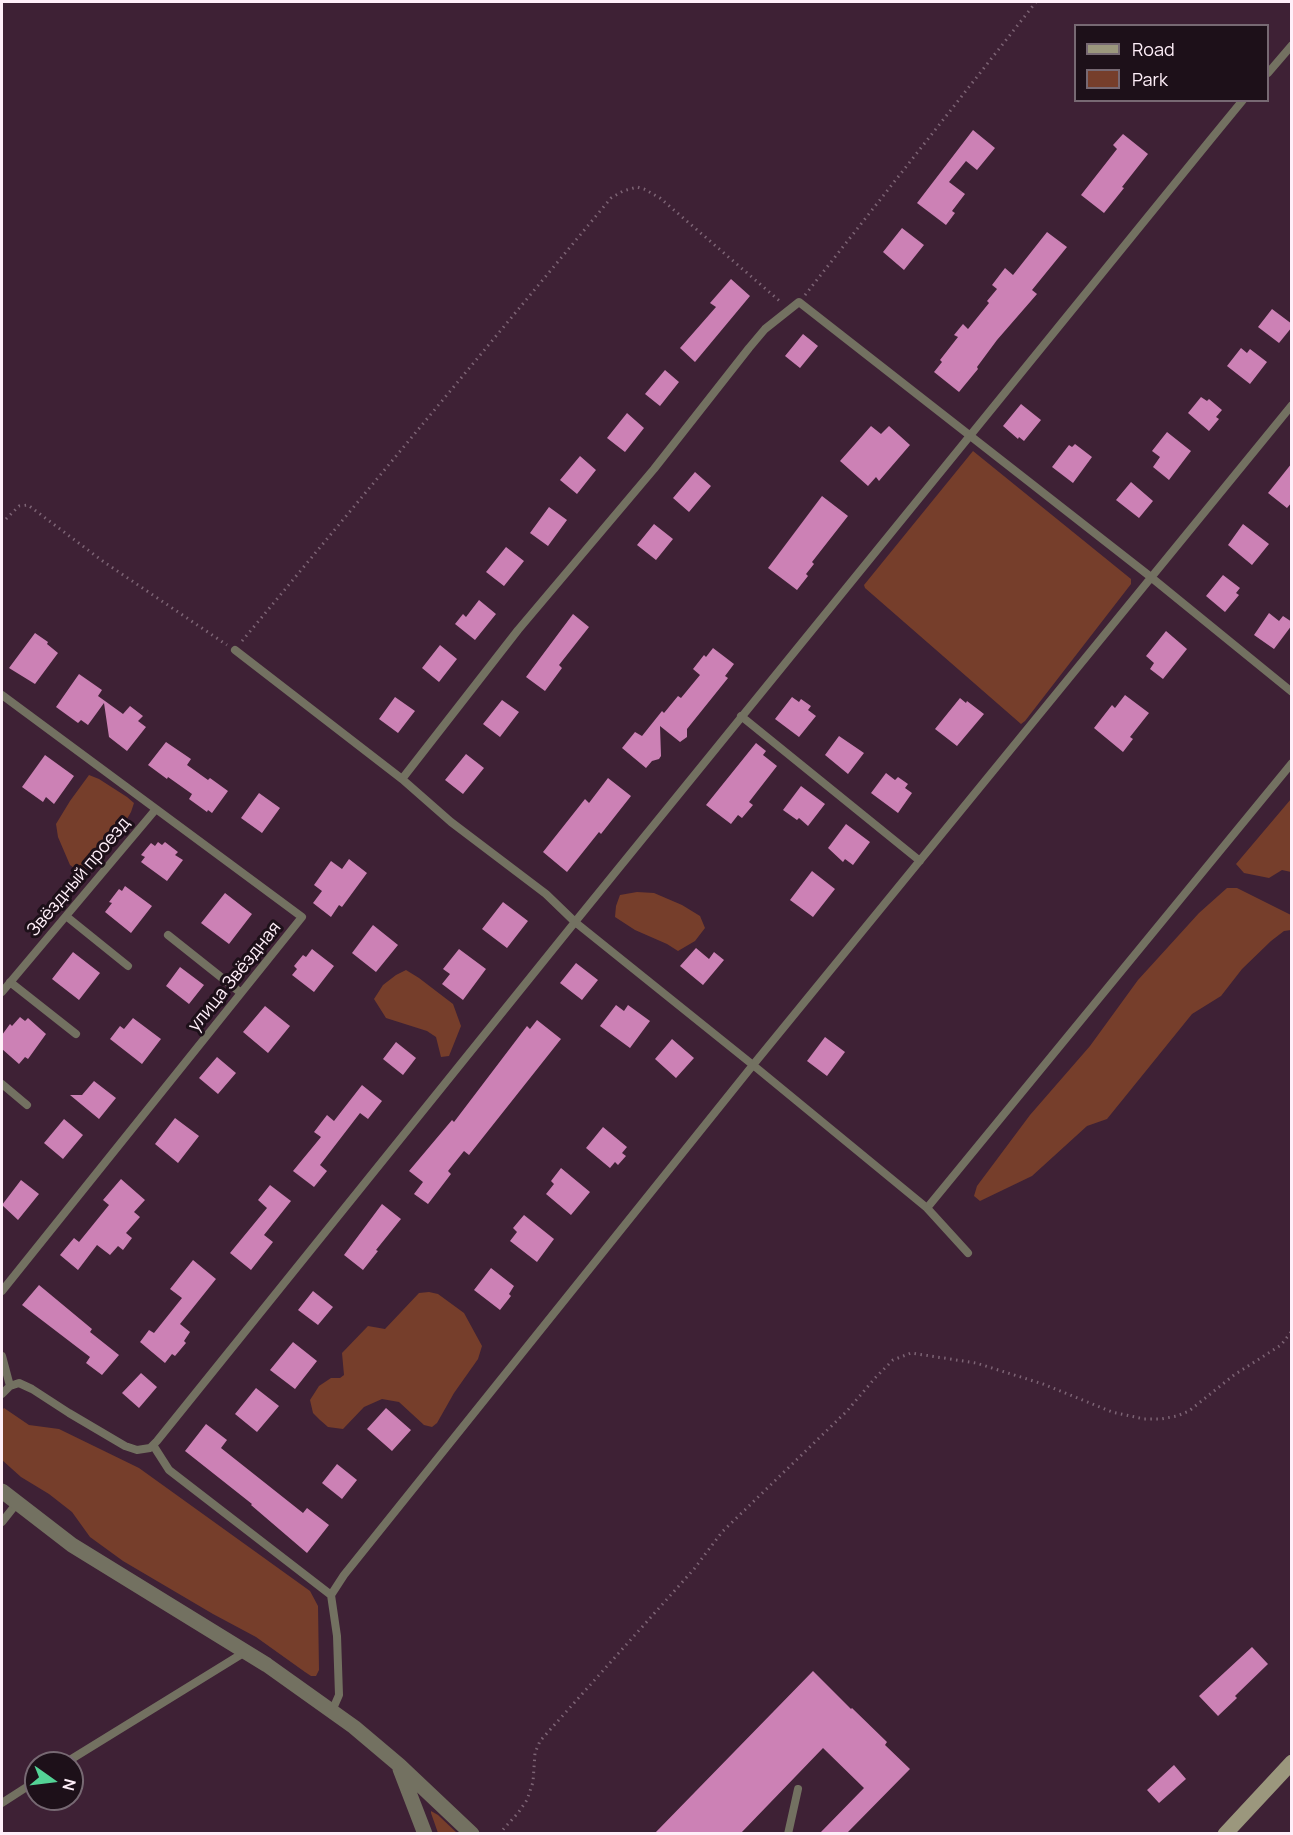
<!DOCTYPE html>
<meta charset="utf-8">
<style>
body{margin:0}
#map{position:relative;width:1293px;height:1835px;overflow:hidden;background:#3e2135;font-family:Manrope,sans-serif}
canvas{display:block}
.frame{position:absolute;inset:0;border:3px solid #ffeff9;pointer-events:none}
.legend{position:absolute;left:1074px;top:24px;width:195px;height:78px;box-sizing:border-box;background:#1d1019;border:2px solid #776973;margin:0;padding:8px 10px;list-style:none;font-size:18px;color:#ffeff9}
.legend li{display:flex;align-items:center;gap:12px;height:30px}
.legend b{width:30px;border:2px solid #776973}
.north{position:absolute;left:24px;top:1751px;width:60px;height:60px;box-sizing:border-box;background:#1d1019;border:2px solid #776973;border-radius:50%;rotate:104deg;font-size:16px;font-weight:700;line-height:24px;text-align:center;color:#ffeff9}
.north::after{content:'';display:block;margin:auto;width:21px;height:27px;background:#54d396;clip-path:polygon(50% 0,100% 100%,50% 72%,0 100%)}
</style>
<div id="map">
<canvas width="1293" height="1835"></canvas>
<div class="frame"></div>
<ul class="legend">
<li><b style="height:8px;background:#9b977d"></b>Road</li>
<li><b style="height:16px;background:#763e2b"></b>Park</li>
</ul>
<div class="north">N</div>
</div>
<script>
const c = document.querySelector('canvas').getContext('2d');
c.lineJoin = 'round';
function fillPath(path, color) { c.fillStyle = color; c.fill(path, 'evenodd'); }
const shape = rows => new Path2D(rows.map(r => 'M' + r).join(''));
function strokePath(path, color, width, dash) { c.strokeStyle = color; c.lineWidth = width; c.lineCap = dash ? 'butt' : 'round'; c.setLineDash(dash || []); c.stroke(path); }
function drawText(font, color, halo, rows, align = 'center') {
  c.font = font + ' Manrope,sans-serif'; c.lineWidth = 6; c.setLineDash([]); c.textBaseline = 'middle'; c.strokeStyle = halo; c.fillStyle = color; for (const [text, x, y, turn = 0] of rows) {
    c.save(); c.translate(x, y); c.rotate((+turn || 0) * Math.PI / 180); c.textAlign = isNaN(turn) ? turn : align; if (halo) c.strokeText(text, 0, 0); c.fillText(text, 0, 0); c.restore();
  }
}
fillPath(shape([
 [973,451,1131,579,1131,584,1025,721,1021,724,865,588,864,585],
 [89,775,99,779,127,797,134,803,131,812,123,826,88,870,82,871,77,870,70,865,58,837,56,824,70,801],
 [1291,799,1291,872,1282,870,1269,878,1244,873,1236,864],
 [1227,888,1237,888,1291,915,1291,930,1284,931,1271,941,1242,969,1221,996,1192,1014,1107,1119,1087,1126,1032,1176,980,1201,974,1196,977,1186,1030,1115,1090,1046,1138,980,1199,913],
 [637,892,654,893,682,905,700,916,705,928,695,941,678,951,667,944,635,930,615,917,616,906,620,895],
 [406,970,419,978,453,1004,461,1026,449,1056,441,1057,436,1037,427,1031,386,1018,374,999,383,985,396,975],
 [429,1292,438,1294,464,1313,482,1346,478,1359,454,1393,437,1423,432,1427,424,1425,399,1402,382,1399,364,1407,343,1429,328,1427,320,1420,313,1413,310,1400,319,1386,331,1378,340,1378,344,1375,342,1353,368,1326,385,1329,419,1293],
 [4,1408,29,1425,59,1429,139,1468,310,1591,318,1606,319,1670,316,1676,311,1676,305,1672,256,1637,213,1614,123,1561,90,1537,72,1512,49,1494,21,1477,2,1460,2,1410],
 [431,1811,438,1815,457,1833,438,1833,431,1813]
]), '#763e2b');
fillPath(shape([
 [973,130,995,148,977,170,966,161,949,182,965,194,952,211,955,213,946,225,917,203],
 [1123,134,1148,154,1122,187,1124,188,1104,213,1081,195,1117,149,1113,145],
 [902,228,924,245,904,270,883,252],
 [1047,232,1067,247,1032,290,1037,294,997,340,977,367,978,369,959,392,934,372,942,362,940,360,958,337,954,335,963,324,968,329,989,303,987,301,997,289,992,285,1005,268,1013,275],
 [731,279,750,296,695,362,680,348,716,307,710,303],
 [1272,309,1292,324,1292,327,1279,343,1258,327],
 [803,334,818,346,800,368,785,356],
 [1241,348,1247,353,1250,349,1267,362,1250,384,1227,366],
 [665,370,679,382,660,406,645,394],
 [1201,397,1207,401,1209,399,1222,410,1216,417,1219,419,1209,431,1188,413],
 [1021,404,1041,420,1024,441,1019,437,1018,439,1003,426],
 [627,413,644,428,625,452,607,438],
 [871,426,881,434,889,426,910,445,879,481,876,477,868,486,840,461],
 [1167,432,1191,451,1169,480,1153,467,1160,457,1152,451],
 [1075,444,1092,457,1073,483,1052,467,1069,445,1072,447],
 [580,456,596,470,577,494,560,480],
 [1292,463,1292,502,1287,508,1268,493],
 [695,472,711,486,689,512,673,498],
 [1131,482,1153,501,1139,518,1116,500],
 [822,496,848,516,812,562,814,564,806,574,808,576,797,590,768,568],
 [549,507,567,520,548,546,530,533],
 [654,524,673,539,656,560,637,545],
 [1243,524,1269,544,1252,565,1228,545],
 [506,547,524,561,504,586,486,572],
 [1223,575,1240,588,1236,593,1239,595,1225,612,1206,596],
 [479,600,496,614,475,640,455,624,463,614,466,617],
 [1269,613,1279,621,1283,616,1292,622,1292,625,1274,649,1254,635],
 [573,614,589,627,559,665,562,668,545,691,526,677],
 [1166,631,1187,649,1163,679,1150,669,1154,663,1146,656],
 [35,633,48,642,47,644,58,653,35,684,9,668],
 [440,645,457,659,439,682,422,668],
 [713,648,734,664,725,676,728,678,687,729,687,737,680,742,660,726,661,756,659,759,652,761,646,768,622,748,635,732,642,736,662,711,664,713,678,696,681,698,700,675,693,669,704,655,706,657],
 [79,674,102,690,98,696,123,714,130,706,143,716,138,721,146,727,127,751,109,737,104,703,88,725,81,720,78,723,56,707],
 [1125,695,1149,713,1130,737,1133,739,1123,752,1094,728,1112,705,1115,708],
 [395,697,415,711,398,733,379,719],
 [792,697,799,702,801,699,811,706,808,710,816,716,799,737,775,719],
 [960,698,966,703,967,701,984,714,957,746,935,729],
 [502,700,519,712,500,737,483,724],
 [839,736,864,753,848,774,825,755],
 [166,742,191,759,187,765,208,780,210,778,228,791,212,813,208,810,207,812,189,799,192,794,168,777,167,779,148,765],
 [756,743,766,751,763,755,777,766,749,802,753,805,742,818,738,815,731,824,706,805],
 [466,754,484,768,463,794,445,780],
 [45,755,74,776,54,804,46,797,43,802,22,787],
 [886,773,895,780,898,777,908,784,905,788,912,793,898,813,871,793],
 [608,778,631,796,601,834,599,832,567,872,543,852,585,799,589,803],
 [801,786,825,804,808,826,799,818,797,820,783,810],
 [259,793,280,808,262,833,241,818],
 [846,824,870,842,853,865,845,859,843,862,828,848],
 [158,842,162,845,165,842,178,852,175,855,183,860,167,881,141,862,145,857,141,855,151,843,155,846],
 [349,859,367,873,342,907,339,905,331,917,313,903,322,891,314,885,331,861,342,869],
 [812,871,835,889,813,917,790,900],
 [125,886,152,906,131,933,105,912,112,903,109,902,119,889,122,891],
 [225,893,252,914,229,944,201,923],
 [503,902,528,921,507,948,482,929],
 [373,925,398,945,376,972,352,953],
 [696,948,709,959,714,952,724,960,703,985,680,966],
 [312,949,334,966,314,992,292,975,297,969,294,966,303,955,306,957],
 [459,949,486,969,463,1000,442,984,450,974,443,969],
 [73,952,100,973,79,1000,52,979],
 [576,963,598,980,582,1000,560,983],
 [180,967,204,985,189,1004,166,986],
 [616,1005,624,1011,628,1005,650,1021,630,1048,600,1026],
 [265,1006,290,1026,268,1053,243,1032],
 [20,1017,25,1021,28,1018,46,1034,28,1059,25,1057,19,1064,2,1049,2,1035,10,1024,12,1026],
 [133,1018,161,1039,142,1064,110,1039,120,1026,124,1029],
 [537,1020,561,1039,469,1155,464,1151,448,1171,451,1174,428,1204,414,1194,423,1182,409,1171,452,1120,454,1122,527,1026,530,1029],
 [825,1037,845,1052,827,1076,807,1061],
 [672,1039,694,1058,676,1078,655,1059],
 [396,1042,416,1058,403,1075,383,1059],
 [217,1057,236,1073,218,1094,199,1078],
 [94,1081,116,1098,99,1119,70,1095,82,1095],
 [362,1085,382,1101,368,1119,360,1113,320,1165,327,1171,314,1187,293,1171,321,1137,314,1132,327,1115,334,1121],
 [175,1118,199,1136,178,1163,155,1144],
 [64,1119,83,1135,63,1159,44,1143],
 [603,1127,627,1147,622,1153,626,1156,618,1165,615,1162,610,1168,586,1148],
 [561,1168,590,1192,571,1215,546,1194,554,1184,551,1181],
 [121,1179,145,1200,134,1212,140,1217,126,1233,132,1238,123,1250,118,1246,110,1255,97,1245,78,1270,60,1255,74,1238,79,1242,109,1205,103,1200],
 [21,1180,39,1194,18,1220,2,1205],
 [270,1185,291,1201,264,1235,273,1242,251,1270,230,1253,267,1208,258,1200],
 [382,1204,401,1219,376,1250,378,1251,363,1270,344,1255],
 [524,1215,554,1239,537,1262,510,1241,517,1232,513,1228],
 [193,1260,216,1279,180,1324,190,1332,184,1341,186,1343,175,1356,172,1354,165,1363,140,1342,149,1330,154,1333,182,1298,170,1289],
 [491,1268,514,1286,509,1294,511,1296,500,1310,474,1290],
 [39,1285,92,1329,90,1332,119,1355,102,1375,86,1363,90,1357,22,1305],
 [313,1291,333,1307,318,1325,298,1310],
 [293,1342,317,1361,295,1389,270,1370],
 [141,1373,157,1387,139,1408,122,1393],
 [256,1388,279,1406,257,1432,235,1414],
 [386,1408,411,1430,392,1451,367,1429],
 [206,1424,227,1440,221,1448,303,1513,307,1508,329,1525,307,1553,251,1505,252,1504,185,1451],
 [337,1464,357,1480,342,1499,322,1483],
 [1252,1647,1268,1664,1235,1696,1237,1698,1218,1716,1199,1696],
 [813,1671,851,1709,852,1708,887,1742,885,1745,910,1769,847,1833,820,1833,864,1788,823,1748,741,1833,655,1833],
 [1174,1765,1186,1779,1159,1803,1147,1790]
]), '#cc81b5');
strokePath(shape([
 [805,295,1036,2],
 [6,519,19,506,28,505,104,562,227,645],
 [242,641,611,198,623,191,637,187,644,189,660,198,782,303],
 [499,1834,518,1813,527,1800,533,1782,535,1753,540,1741,694,1569,722,1532,847,1411,875,1378,893,1360,911,1353,976,1363,1043,1384,1112,1412,1144,1419,1161,1419,1177,1416,1189,1411,1234,1375,1281,1345,1292,1331]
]), '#7d6475', 3, [1.5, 4.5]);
strokePath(shape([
 [1268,73,1292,45],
 [235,650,402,779,451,822,546,894,575,922,753,1065,927,1208,968,1253],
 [2,695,302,917,2,1291],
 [741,716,920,861],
 [402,779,518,630,654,469,749,348,765,329,799,302,1147,574,1292,692],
 [66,916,128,966],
 [168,935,241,993],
 [10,982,76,1034],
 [2,992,156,809],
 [2,1084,27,1105],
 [927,1208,1292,763],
 [2,1356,10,1386],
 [2,1394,10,1386,19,1383,32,1389,69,1413,125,1446,137,1450,150,1448,157,1441,575,922,1211,139,1243,100],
 [153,1445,169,1470,331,1595],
 [2,1522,17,1503],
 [332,1711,339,1695,337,1636,331,1595,344,1575,753,1065,1292,405],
 [65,1763,245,1652],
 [2,1803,36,1781],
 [788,1834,798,1789]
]), '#737161', 8);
strokePath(shape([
 [2,1491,72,1545,267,1665,354,1727,399,1765,472,1834],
 [400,1769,425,1834]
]), '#737161', 15);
strokePath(shape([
 [1225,1834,1292,1762]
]), '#9b977d', 15);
drawText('18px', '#ffeff9', '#1d1019', [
 ["Звёздный проезд",79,877,-50],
 ["улица Звёздная",235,977,-51]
]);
</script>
